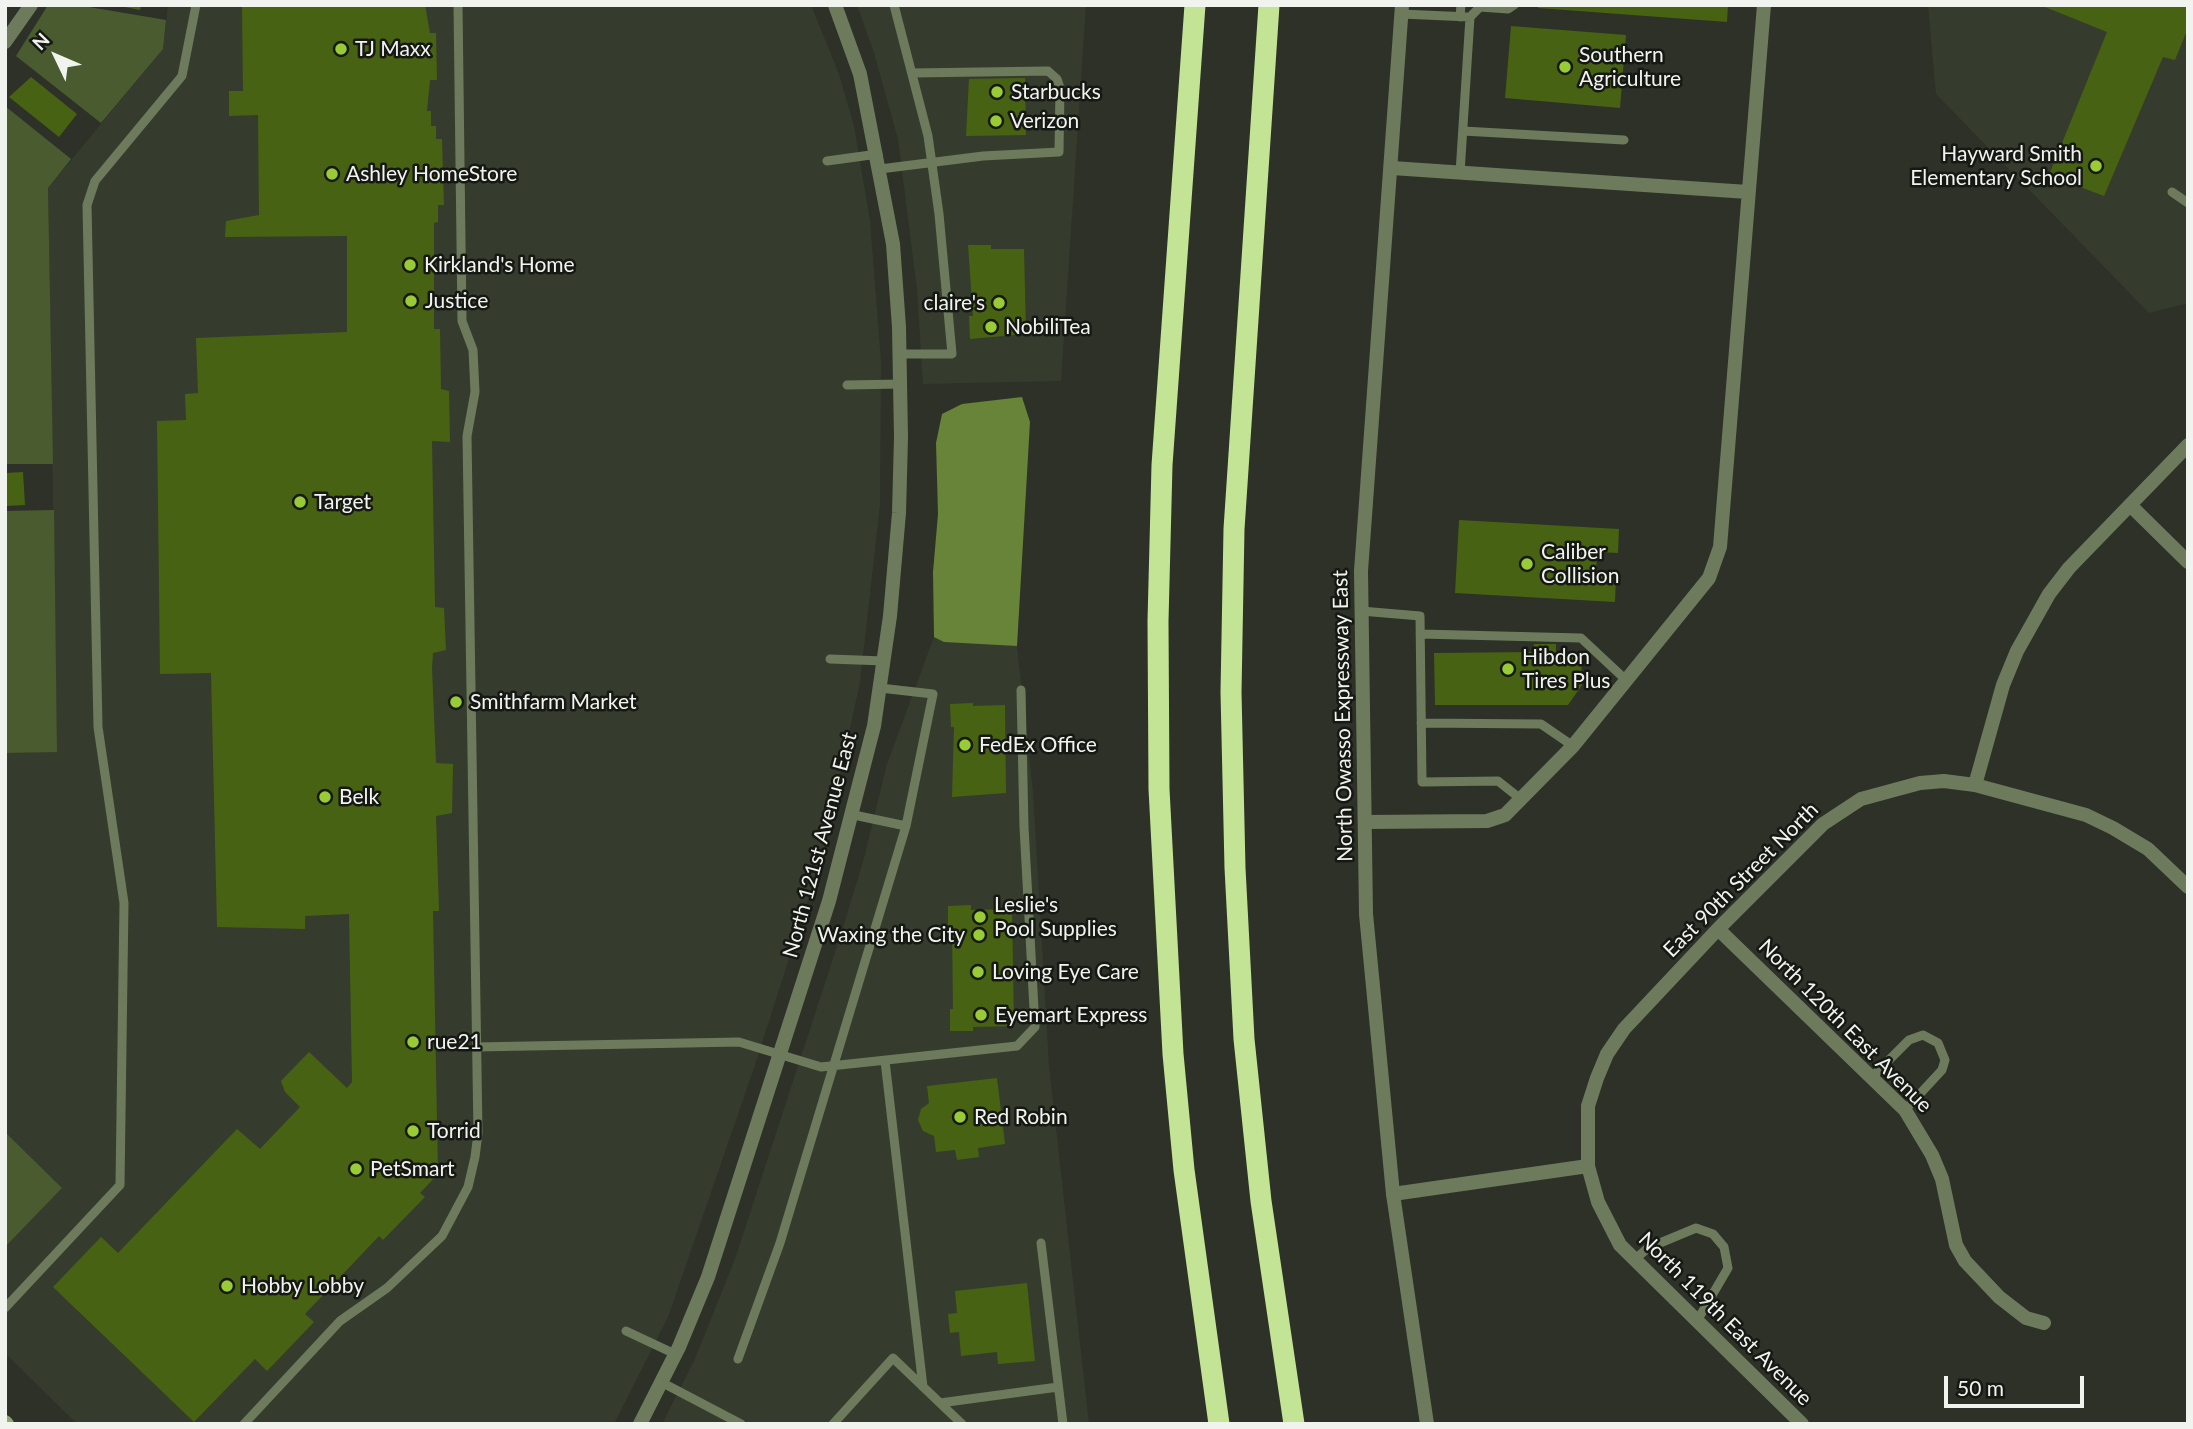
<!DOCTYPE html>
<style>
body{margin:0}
#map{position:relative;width:2193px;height:1429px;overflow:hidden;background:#2d3128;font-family:Lato,sans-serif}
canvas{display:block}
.frame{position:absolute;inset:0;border:7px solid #f1f4ee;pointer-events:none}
.north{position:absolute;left:21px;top:21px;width:70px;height:70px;-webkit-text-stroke:5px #161814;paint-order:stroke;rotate:314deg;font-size:19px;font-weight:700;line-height:28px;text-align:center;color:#f1f4ee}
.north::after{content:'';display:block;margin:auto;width:24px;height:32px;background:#f1f4ee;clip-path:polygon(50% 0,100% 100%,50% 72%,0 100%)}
.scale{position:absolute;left:1944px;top:1376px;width:140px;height:32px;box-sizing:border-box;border:4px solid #f1f4ee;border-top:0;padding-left:9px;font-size:21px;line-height:24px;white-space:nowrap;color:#f1f4ee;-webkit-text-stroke:5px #161814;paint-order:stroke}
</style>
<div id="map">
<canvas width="2193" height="1429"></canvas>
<div class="frame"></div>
<div class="north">N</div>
<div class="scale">50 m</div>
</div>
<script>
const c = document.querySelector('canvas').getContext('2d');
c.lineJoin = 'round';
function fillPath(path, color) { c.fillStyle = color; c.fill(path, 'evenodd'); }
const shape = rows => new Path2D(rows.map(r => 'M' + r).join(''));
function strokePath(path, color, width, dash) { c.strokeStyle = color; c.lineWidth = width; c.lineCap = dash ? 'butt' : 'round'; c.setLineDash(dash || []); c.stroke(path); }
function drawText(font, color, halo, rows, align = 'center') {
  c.font = font + ' Lato,sans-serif'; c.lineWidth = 5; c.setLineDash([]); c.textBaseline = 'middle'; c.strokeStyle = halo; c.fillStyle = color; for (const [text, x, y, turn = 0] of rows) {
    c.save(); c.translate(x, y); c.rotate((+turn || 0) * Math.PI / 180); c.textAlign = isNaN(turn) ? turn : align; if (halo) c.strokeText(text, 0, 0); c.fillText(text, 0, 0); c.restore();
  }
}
fillPath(shape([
 [168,5,811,5,839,74,854,126,870,221,881,361,880,505,860,682,824,849,754,1068,668,1317,614,1424,77,1424,5,1353,5,1247,62,1188,5,1132,5,753,57,751,48,188,163,49],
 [857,5,1086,5,1061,381,923,384,917,289,898,139,874,53],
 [1928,5,2188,5,2188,303,2149,313,1936,94],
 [934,637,1017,646,1033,792,1049,1066,1089,1424,662,1424,694,1361,735,1259,842,931,864,858,887,764]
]), '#353c2d');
fillPath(shape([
 [48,5,77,5,166,20,163,49,101,123,16,56],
 [5,106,71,159,48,188,53,464,5,464],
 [54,510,57,752,5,753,5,511],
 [5,1132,62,1188,5,1247]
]), '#4a5c2f');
fillPath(shape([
 [1022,397,1030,422,1017,646,944,642,934,637,933,572,938,514,936,443,942,414,962,404]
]), '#678439');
fillPath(shape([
 [115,5,141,5,140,10],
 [242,5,425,5,430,33,436,33,437,80,430,80,427,111,431,111,431,126,436,126,436,139,442,139,444,205,438,205,438,222,434,223,434,329,440,329,441,389,449,391,450,442,432,441,435,607,444,608,446,650,433,653,432,668,436,763,453,764,452,813,436,816,439,911,433,911,438,1174,420,1193,425,1197,383,1240,379,1236,305,1314,314,1322,267,1371,255,1359,194,1422,53,1287,101,1237,118,1253,237,1129,260,1149,300,1107,285,1092,281,1081,309,1052,347,1088,352,1082,349,914,305,916,305,929,217,927,211,673,160,674,157,421,186,420,185,394,198,393,196,338,347,332,347,236,225,237,226,221,259,215,258,115,229,116,229,91,243,91],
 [1539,5,1728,5,1727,22,1538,8],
 [2040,5,2188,5,2188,28,2175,60,2163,57,2104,196,2049,175,2107,32],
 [1511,26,1626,35,1620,108,1505,98],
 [31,77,77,114,59,137,9,97],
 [1025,78,1026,135,966,136,969,79],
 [968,245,991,245,991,249,1024,249,1026,334,970,339,969,316,973,316],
 [23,472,25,505,5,506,5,473],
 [1459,520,1619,529,1618,553,1597,552,1596,575,1616,577,1615,602,1455,593],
 [1534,644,1556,644,1556,652,1581,652,1582,685,1568,705,1435,705,1434,653,1533,652],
 [973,703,973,706,1005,705,1006,793,952,797,954,727,951,727,950,704],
 [971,905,971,910,1012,909,1014,1026,973,1027,973,1031,950,1031,950,1009,953,1009,952,929,948,929,948,906],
 [997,1078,1005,1144,978,1148,979,1157,957,1160,955,1150,936,1152,934,1136,923,1131,918,1120,921,1109,929,1103,927,1086],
 [1027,1283,1035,1361,998,1364,997,1352,961,1356,959,1332,950,1333,948,1314,957,1313,955,1291]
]), '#486213');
strokePath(shape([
 [894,5,928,136,939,214,952,354,900,354],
 [1401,14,1470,17],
 [1460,17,1461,5],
 [1463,131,1624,140],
 [827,161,878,154],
 [880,169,983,156,1059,152,1060,88,1057,79,1048,71,912,73],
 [1460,173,1470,17,1480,7,1508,9,1514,5],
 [2172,192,2188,203],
 [847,385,900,384],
 [1361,611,1420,616,1422,782,1498,781,1522,800],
 [1420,634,1581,638,1626,680],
 [830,659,884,661],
 [1421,723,1541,724,1573,746],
 [854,815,906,826],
 [476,1047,739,1042,821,1067,1017,1046,1035,1027,1024,827,1021,690],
 [885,1061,923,1387],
 [1871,1078,1909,1040,1923,1035,1938,1043,1945,1060,1942,1070,1905,1110],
 [1041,1243,1063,1424],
 [1634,1260,1648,1248,1696,1228,1713,1234,1724,1247,1728,1268,1697,1321],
 [5,1308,120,1185,124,903,98,727,87,205,95,181,182,76,196,5],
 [626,1331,675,1354],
 [738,1359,780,1243,906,826,933,694,880,688],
 [661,1382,741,1424],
 [940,1403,1058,1387],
 [244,1424,340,1321,387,1288,442,1236,468,1187,475,1157,478,1133,467,436,475,392,473,350,462,321,458,5],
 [833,1424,893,1358,962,1424]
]), '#6d7b5c', 9);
strokePath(shape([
 [5,42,31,5],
 [1392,168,1748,192],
 [2130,505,2188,562],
 [1975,785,2086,815,2113,828,2148,849,2188,887],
 [1365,822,1487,821,1505,815,1573,746,1709,578,1720,547,1764,5],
 [1718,929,1905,1110,1932,1155,1942,1179,1956,1245,1965,1261,1999,1297,2026,1318,2044,1323],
 [1393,1194,1588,1166],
 [1802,1424,1620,1245,1598,1202,1588,1166,1588,1106,1597,1078,1607,1054,1624,1029,1718,929,1823,824,1861,799,1920,783,1944,781,1975,785,2003,685,2017,651,2049,594,2069,568,2188,445]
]), '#6d7b5c', 14);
strokePath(shape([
 [1402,5,1361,571,1366,914,1393,1194,1427,1424],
 [640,1424,679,1347,708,1277,829,901,874,726,890,616,899,513,901,437,899,327,893,244,860,74,835,5]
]), '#6d7b5c', 14);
strokePath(shape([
 [5,1422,7,1424]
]), '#90a574', 14);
strokePath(shape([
 [1195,5,1162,465,1158,621,1159,789,1173,1054,1184,1170,1219,1424],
 [1269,5,1234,529,1231,692,1235,868,1244,1039,1261,1201,1294,1424]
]), '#c3e395', 21);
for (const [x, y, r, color] of [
 [341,49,7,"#98cb36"],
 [1565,67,7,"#98cb36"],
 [997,92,7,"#98cb36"],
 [996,121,7,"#98cb36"],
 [2096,166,7,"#98cb36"],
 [332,174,7,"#98cb36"],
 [410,265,7,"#98cb36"],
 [411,301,7,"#98cb36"],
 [999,303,7,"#98cb36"],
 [991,327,7,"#98cb36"],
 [300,502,7,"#98cb36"],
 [1527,564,7,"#98cb36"],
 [1508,669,7,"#98cb36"],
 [456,702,7,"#98cb36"],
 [965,745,7,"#98cb36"],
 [325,797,7,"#98cb36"],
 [980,917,7,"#98cb36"],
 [979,935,7,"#98cb36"],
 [978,972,7,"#98cb36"],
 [981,1015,7,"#98cb36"],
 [413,1042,7,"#98cb36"],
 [960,1117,7,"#98cb36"],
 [413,1131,7,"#98cb36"],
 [356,1169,7,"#98cb36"],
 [227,1286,7,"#98cb36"]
]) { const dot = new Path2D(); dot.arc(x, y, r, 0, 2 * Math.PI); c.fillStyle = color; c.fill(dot); strokePath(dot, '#161814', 2.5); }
drawText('21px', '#f1f4ee', '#161814', [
 ["TJ Maxx",355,49],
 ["Southern",1579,55],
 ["Agriculture",1579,79],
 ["Starbucks",1011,92],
 ["Verizon",1010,121],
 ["Hayward Smith",2082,154,"right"],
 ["Elementary School",2082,178,"right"],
 ["Ashley HomeStore",346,174],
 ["Kirkland's Home",424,265],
 ["Justice",425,301],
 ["claire's",985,303,"right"],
 ["NobiliTea",1005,327],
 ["Target",314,502],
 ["Caliber",1541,552],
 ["Collision",1541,576],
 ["Hibdon",1522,657],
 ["Tires Plus",1522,681],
 ["Smithfarm Market",470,702],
 ["FedEx Office",979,745],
 ["Belk",339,797],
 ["Leslie's",994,905],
 ["Pool Supplies",994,929],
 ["Waxing the City",965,935,"right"],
 ["Loving Eye Care",992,972],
 ["Eyemart Express",995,1015],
 ["rue21",427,1042],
 ["Red Robin",974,1117],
 ["Torrid",427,1131],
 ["PetSmart",370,1169],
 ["Hobby Lobby",241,1286]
], 'left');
drawText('21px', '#f1f4ee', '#161814', [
 ["North Owasso Expressway East",1343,716,-91],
 ["North 121st Avenue East",820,845,-75],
 ["East 90th Street North",1741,880,-45],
 ["North 120th East Avenue",1845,1026,45],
 ["North 119th East Avenue",1725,1319,45]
]);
</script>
